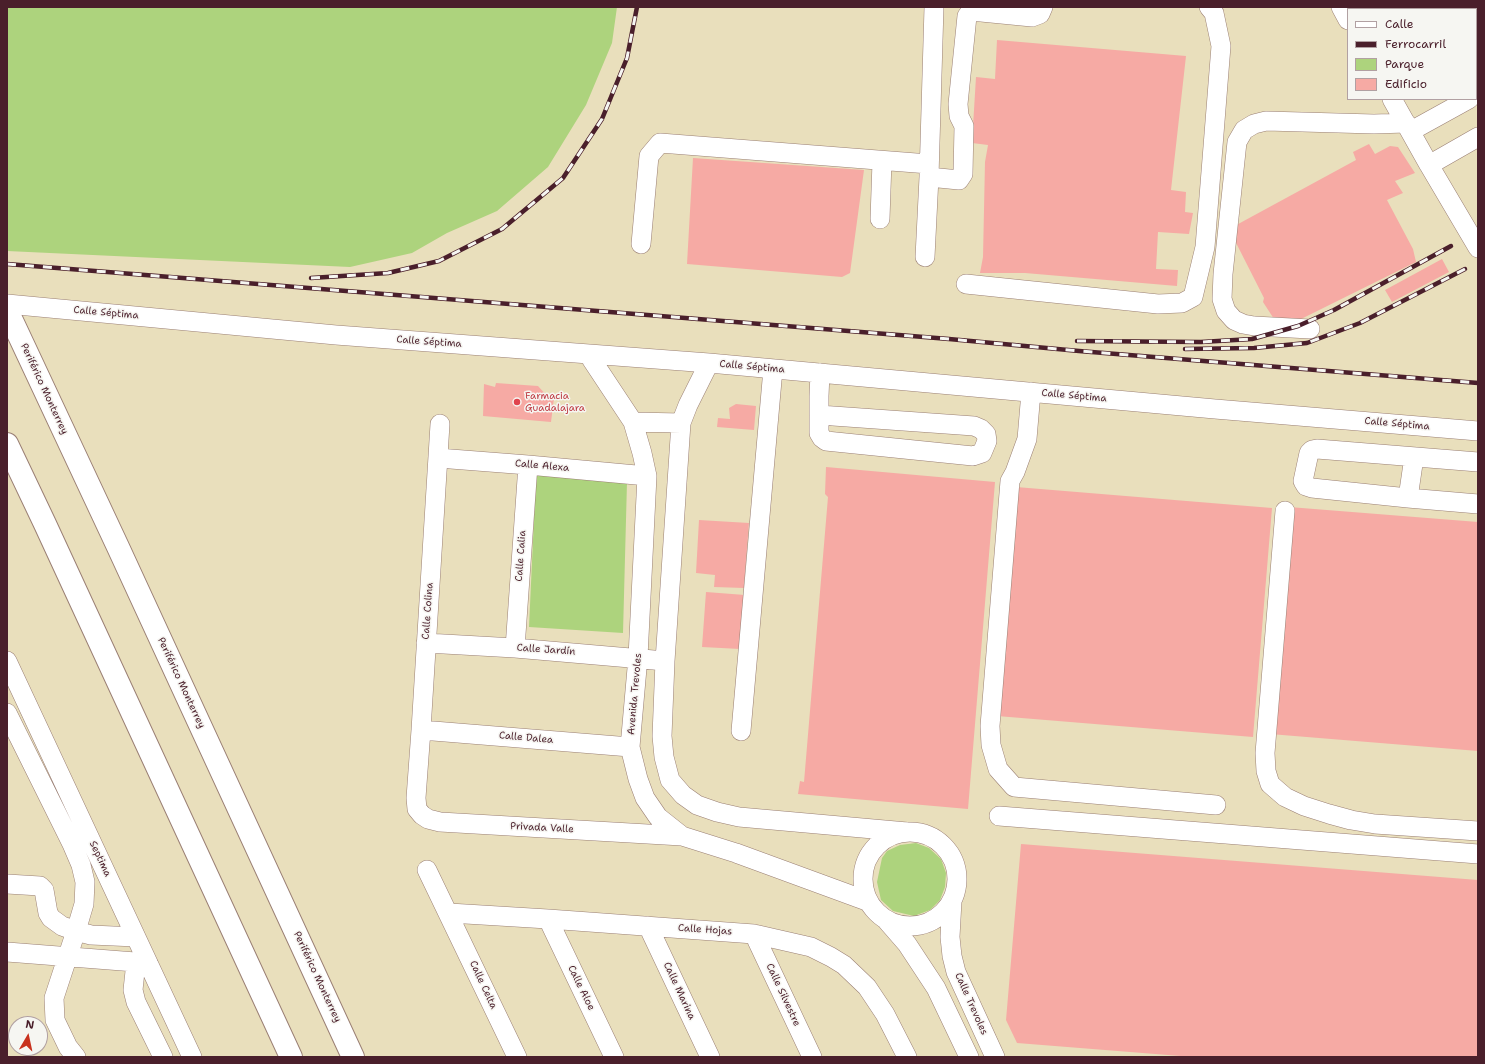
<!DOCTYPE html>
<meta charset="utf-8">
<style>
body{margin:0}
#map{position:relative;width:1485px;height:1064px;overflow:hidden;background:#e9dfbc;font-family:"Shantell Sans",sans-serif}
canvas{display:block}
.frame{position:absolute;inset:0;border:8px solid #4a1f2b;pointer-events:none}
.legend{position:absolute;left:1347px;top:8px;width:130px;height:92px;box-sizing:border-box;background:#f6f6f2;border:1px solid #b1a0a2;margin:0;padding:5px 7px;list-style:none;font-size:12px;color:#4a1f2b}
.legend li{display:flex;align-items:center;gap:8px;height:20px}
.legend b{width:20px;border:1px solid #b1a0a2}
.north{position:absolute;left:8px;top:1016px;width:40px;height:40px;box-sizing:border-box;background:#f6f6f2;border:1px solid #b1a0a2;border-radius:50%;rotate:9deg;font-size:11px;font-weight:700;line-height:16px;text-align:center;color:#4a1f2b}
.north::after{content:'';display:block;margin:auto;width:14px;height:18px;background:#c8321e;clip-path:polygon(50% 0,100% 100%,50% 72%,0 100%)}
</style>
<div id="map">
<canvas width="1485" height="1064"></canvas>
<div class="frame"></div>
<ul class="legend">
<li><b style="height:5px;background:#fff"></b>Calle</li>
<li><b style="height:5px;background:#4a1f2b"></b>Ferrocarril</li>
<li><b style="height:11px;background:#add37d"></b>Parque</li>
<li><b style="height:11px;background:#f6aaa4"></b>Edificio</li>
</ul>
<div class="north">N</div>
</div>
<script>
const c = document.querySelector('canvas').getContext('2d');
c.lineJoin = 'round';
function fillPath(path, color) { c.fillStyle = color; c.fill(path, 'evenodd'); }
const shape = rows => new Path2D(rows.map(r => 'M' + r).join(''));
function strokePath(path, color, width, dash) { c.strokeStyle = color; c.lineWidth = width; c.lineCap = dash ? 'butt' : 'round'; c.setLineDash(dash || []); c.stroke(path); }
function drawText(font, color, halo, rows, align = 'center') {
  c.font = font + ' "Shantell Sans",sans-serif'; c.lineWidth = 3; c.setLineDash([]); c.textBaseline = 'middle'; c.strokeStyle = halo; c.fillStyle = color; for (const [text, x, y, turn = 0] of rows) {
    c.save(); c.translate(x, y); c.rotate((+turn || 0) * Math.PI / 180); c.textAlign = isNaN(turn) ? turn : align; if (halo) c.strokeText(text, 0, 0); c.fillText(text, 0, 0); c.restore();
  }
}
fillPath(shape([
 [7,7,617,7,612,43,586,105,548,167,497,211,447,233,412,253,350,267,7,251],
 [536,475,627,482,623,633,529,627],
 [916,843,929,848,941,859,946,873,945,887,940,900,930,910,914,916,893,911,881,900,877,882,882,858,887,851,900,845]
]), '#add37d');
fillPath(shape([
 [1427,7,1478,7,1478,74,1476,75,1476,9,1428,9],
 [997,40,1186,56,1171,190,1186,192,1185,212,1193,213,1189,234,1158,232,1156,269,1178,270,1177,286,1025,273,980,273,983,257,985,162,988,145,972,143,976,77,995,79],
 [1369,144,1375,154,1390,146,1398,147,1415,173,1395,181,1403,193,1387,200,1413,249,1416,262,1295,322,1274,319,1263,302,1264,298,1229,229,1356,160,1353,152],
 [693,158,864,170,850,273,842,277,687,264],
 [1442,259,1449,272,1392,302,1385,290],
 [496,383,538,386,549,398,554,398,551,422,483,416,484,384,495,387],
 [736,404,756,406,754,430,717,427,718,418,730,419,729,408],
 [826,467,995,482,968,809,798,794,800,781,804,782,828,497,825,494],
 [1016,487,1272,508,1253,737,997,716],
 [1289,507,1478,522,1478,751,1270,734],
 [699,520,749,523,744,588,714,587,715,575,696,573],
 [706,592,745,595,740,649,702,647],
 [1021,844,1478,880,1478,1057,1193,1057,1017,1043,1006,1020]
]), '#f6aaa4');
const minor = shape([
 [1341,7,1348,20],
 [1392,99,1429,165,1478,248],
 [1411,131,1469,99],
 [1429,165,1478,137],
 [929,177,959,180,963,174,964,126,959,116,958,104,967,16,971,11,1032,17,1040,14,1043,7],
 [880,219,882,161],
 [641,244,649,156,660,143,929,164],
 [925,257,929,177,934,7],
 [966,284,1158,304,1182,303,1193,297,1205,247,1221,46,1214,13,1209,7],
 [7,304,336,335,709,363,1215,409,1478,431],
 [1310,329,1254,326,1243,324,1234,320,1226,311,1222,299,1223,274,1237,142,1244,130,1254,124,1266,121,1374,124,1406,123],
 [588,354,633,422,642,453,647,476,638,657,630,747,638,779,645,798,658,817,682,836,736,853,867,901],
 [709,363,688,405,681,423,665,661,662,736,664,757,670,780,683,795,697,805,717,812,739,817,907,832],
 [1031,392,1027,439,1015,472,1010,481,990,726,991,745,998,769,1014,787,1216,805],
 [819,415,974,426,981,429,986,434,987,441,982,453,973,456,826,441,822,438,819,433,819,396,820,373],
 [633,422,681,423],
 [440,424,421,730,416,798,417,809,422,815,428,819,440,822,682,836],
 [438,458,528,465,647,476],
 [1478,462,1317,449,1312,450,1309,453,1303,481,1306,486,1312,488,1408,498,1478,504],
 [1408,498,1414,457],
 [1285,511,1265,753,1266,771,1270,784,1285,797,1304,806,1329,814,1351,820,1375,824,1478,831],
 [426,643,515,648,665,661],
 [515,648,528,465],
 [7,661,192,1057],
 [7,713,72,844,81,865,85,882,84,904,76,931,54,998,55,1020,68,1047,76,1057],
 [421,730,630,747],
 [741,731,773,369],
 [999,816,1478,854],
 '863 879a47 47 0 1 1 94 0a47 47 0 1 1-94 0Z',
 [427,870,517,1057],
 [7,884,40,886,44,890,48,913,51,918,62,926,76,931,91,935,136,937],
 [952,901,950,937,952,956,956,972,995,1057],
 [449,913,548,919,754,934,811,947,831,957,844,965,867,987,885,1014,907,1057],
 [548,919,614,1057],
 [887,921,907,944,936,988,969,1057],
 [648,926,710,1057],
 [754,934,812,1057],
 [7,952,148,963],
 [136,962,133,990,136,1002,163,1057]
]);
const highway = shape([
 [7,310,118,547,353,1057],
 [7,444,45,524,291,1057]
]);
strokePath(minor, '#9a7f74', 20);
strokePath(highway, '#9a7f74', 24);
strokePath(minor, '#fff', 19);
strokePath(highway, '#fff', 22);
const rail = shape([
 [7,264,949,339,1079,351,1478,383],
 [311,278,388,273,439,261,502,229,563,178,602,119,627,58,637,7],
 [1077,341,1201,342,1252,339,1298,326,1334,310,1451,246],
 [1185,349,1254,348,1307,343,1360,323,1465,269]
]);
strokePath(rail, '#4a1f2b', 4.5);
strokePath(rail, '#f6f6f2', 3, [9]);
for (const [x, y, r, color] of [
 [517,402,4,"#e0444e"]
]) { const dot = new Path2D(); dot.arc(x, y, r, 0, 2 * Math.PI); c.fillStyle = color; c.fill(dot); strokePath(dot, '#f6f6f2', 1.5); }
drawText('10px', '#4a1f2b', '#f6f6f2', [
 ["Calle Séptima",106,313,5],
 ["Calle Séptima",429,342,4],
 ["Calle Séptima",752,367,5],
 ["Periférico Monterrey",44,389,65],
 ["Calle Séptima",1074,396,5],
 ["Calle Séptima",1397,424,5],
 ["Calle Alexa",542,466,5],
 ["Calle Calia",521,556,-86],
 ["Calle Colina",428,611,-86],
 ["Calle Jardín",546,650,4],
 ["Periférico Monterrey",181,683,65],
 ["Avenida Trevoles",635,694,-85],
 ["Calle Dalea",526,738,5],
 ["Privada Valle",542,828,3],
 ["Septima",100,859,65],
 ["Calle Hojas",705,930,4],
 ["Periférico Monterrey",317,977,65],
 ["Calle Celta",483,985,65],
 ["Calle Aloe",581,988,64],
 ["Calle Marina",679,991,65],
 ["Calle Silvestre",783,995,65],
 ["Calle Trevoles",971,1004,66]
]);
drawText('10px', '#be3a42', '#f6f6f2', [
 ["Farmacia",525,396],
 ["Guadalajara",525,408]
], 'left');
</script>
